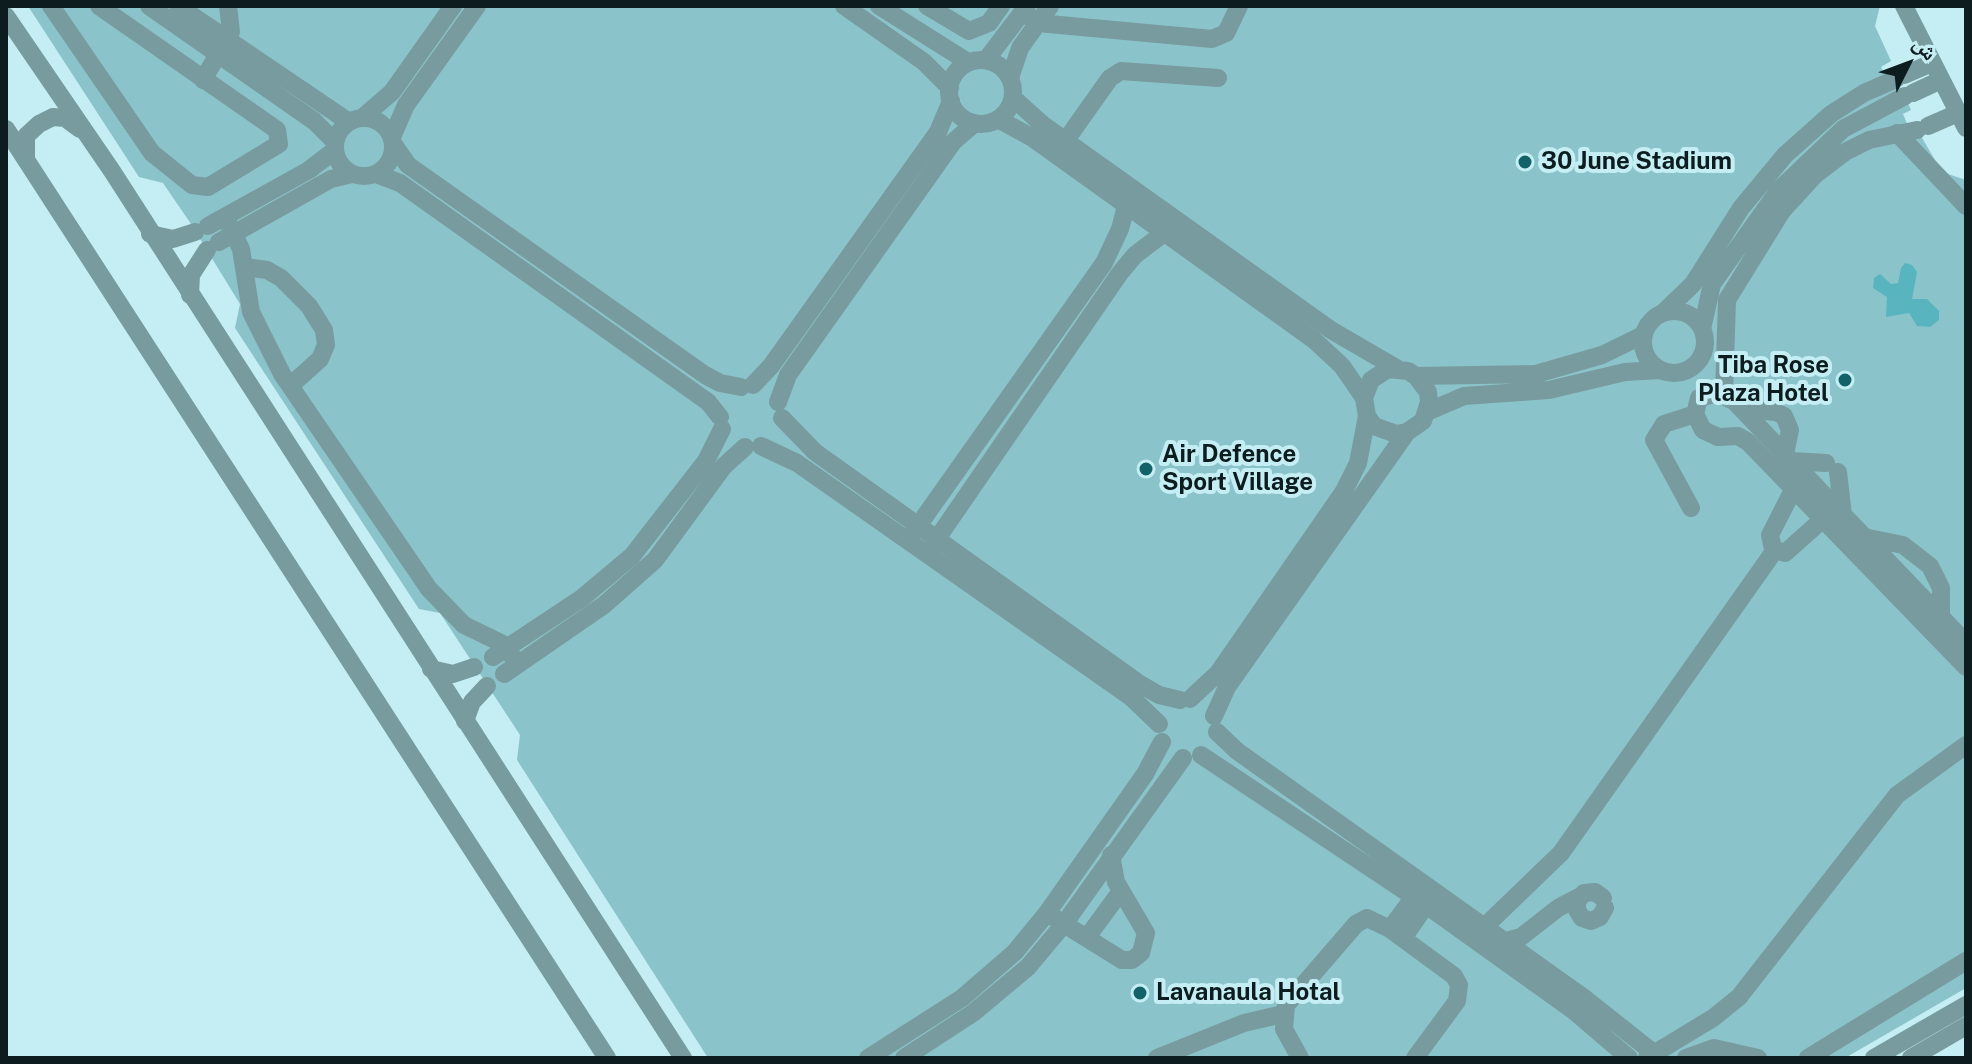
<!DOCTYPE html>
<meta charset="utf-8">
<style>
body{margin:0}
#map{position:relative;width:1972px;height:1064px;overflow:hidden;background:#c4eef3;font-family:"Public Sans","Noto Naskh Arabic",sans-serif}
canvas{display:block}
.frame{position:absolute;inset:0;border:8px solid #0d1d1f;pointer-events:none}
.north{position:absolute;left:1868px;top:24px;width:80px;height:80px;-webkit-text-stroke:6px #c4eef3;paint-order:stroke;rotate:48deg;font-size:22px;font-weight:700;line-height:32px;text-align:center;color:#0d1d1f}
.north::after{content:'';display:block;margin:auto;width:28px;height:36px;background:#0d1d1f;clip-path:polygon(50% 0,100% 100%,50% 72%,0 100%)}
</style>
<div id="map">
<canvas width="1972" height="1064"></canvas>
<div class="frame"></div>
<div class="north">ش</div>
</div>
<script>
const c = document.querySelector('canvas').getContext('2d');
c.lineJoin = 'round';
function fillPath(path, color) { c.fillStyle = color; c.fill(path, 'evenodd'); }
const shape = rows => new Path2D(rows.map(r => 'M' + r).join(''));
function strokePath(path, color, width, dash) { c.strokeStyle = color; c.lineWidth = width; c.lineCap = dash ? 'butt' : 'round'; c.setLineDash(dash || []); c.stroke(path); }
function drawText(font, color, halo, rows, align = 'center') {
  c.font = font + ' "Public Sans",sans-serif'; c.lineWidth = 8; c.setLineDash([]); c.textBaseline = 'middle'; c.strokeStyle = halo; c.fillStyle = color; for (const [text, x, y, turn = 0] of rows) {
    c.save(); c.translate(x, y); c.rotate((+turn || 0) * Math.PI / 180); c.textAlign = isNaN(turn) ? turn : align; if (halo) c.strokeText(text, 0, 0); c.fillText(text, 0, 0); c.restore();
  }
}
fillPath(shape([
 [28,6,1880,6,1875,26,1891,61,1881,67,1887,79,1894,76,1905,96,1911,110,1903,114,1908,126,1914,124,1942,172,1966,180,1966,988,1845,1058,708,1058,517,760,520,735,440,613,419,609,235,328,240,304,189,221,163,183,139,177]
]), '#8bc3ca');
fillPath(shape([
 [1905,263,1912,265,1917,272,1912,299,1927,299,1939,311,1939,320,1930,327,1917,326,1909,313,1886,317,1887,297,1873,288,1874,278,1880,274,1891,284,1898,283,1901,268]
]), '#58b5c0');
strokePath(shape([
 [51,6,152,153,192,185,208,187,279,144,277,130,99,6],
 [149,6,314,121,335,142],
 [178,6,349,122],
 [844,6,924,62,950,88],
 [879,6,968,62],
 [927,6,969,31,989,23,1001,6],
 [1904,6,1966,128],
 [1022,12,1038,23,1212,39,1226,33,1239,6],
 [6,16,112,171,683,1058],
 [986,60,1027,6],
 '949 92a32 32 0 1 1 64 0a32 32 0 1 1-64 0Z',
 [1904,75,1932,63],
 [1010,78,1020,48,1050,6],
 [203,80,231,32,228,6],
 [1913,93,1941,80],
 [1013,98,1042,124,1331,330,1398,369],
 '335 147a29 29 0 1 1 58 0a29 29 0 1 1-58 0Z',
 [362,118,392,92,453,6],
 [998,119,1031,137,1314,340,1342,366,1364,398],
 [1928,126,1958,113],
 [6,129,607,1058],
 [1897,133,1966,206],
 [392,137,406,105,477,6],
 [1066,140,1110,78,1121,71,1218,78],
 [394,145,408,165,705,375,720,383,741,387],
 [26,158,26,136,39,124,53,117,65,118,80,129],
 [376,174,400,183,708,402,720,417],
 [225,217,241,249,251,312,282,374,429,589,464,625,503,644,518,664],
 [208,226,309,170,335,150],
 [150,234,173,239,195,232],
 [219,242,331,179,352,174],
 [245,267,267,270,281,278,309,306,324,330,326,345,320,359,290,386],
 [190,295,191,275,207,250],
 '1643 342a31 31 0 1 1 62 0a31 31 0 1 1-62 0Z',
 [1664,312,1693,284,1741,208,1785,155,1831,114,1864,93,1896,79],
 [1702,329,1712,284,1779,190,1843,129,1905,96],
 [1416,376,1428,392,1429,402,1423,421,1407,432,1396,434,1374,426,1367,416,1364,398,1371,380,1388,369,1408,371,1416,376,1536,374,1602,355,1643,335],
 [753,385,771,366,938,132,951,101],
 [1724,394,1727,300,1782,211,1816,174,1845,152,1869,140,1917,130],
 [778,402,788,375,953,142,975,123],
 [1742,409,1776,412,1784,416,1790,430,1785,454],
 [1427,412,1464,396,1549,390,1625,372,1660,370],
 [782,418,815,452,1140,684,1159,695,1180,700],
 [761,446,797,463,1132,698,1159,724],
 [1792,461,1826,463],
 [1838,472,1843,515],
 [1793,490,1770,535,1773,549,1785,553,1822,520],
 [1691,508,1654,440,1664,424,1695,414],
 [913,533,1104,263,1120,229,1126,206],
 [1864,537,1903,545,1930,566,1941,588,1941,618],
 [932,546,1120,273,1135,255,1164,233],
 [1966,643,1734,401,1717,393,1699,398,1695,414,1703,430,1718,437,1738,436,1748,442,1966,667],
 [493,657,582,598,632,556,706,461,722,429],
 [431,669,453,674,474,667],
 [504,674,604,605,655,560,724,466,745,447],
 [1190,699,1218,673,1344,491,1358,463,1367,416],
 [1214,716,1227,687,1407,432],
 [465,721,472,702,487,686],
 [1217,732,1237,751,1583,997,1660,1058],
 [1201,755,1426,905,1574,1011,1629,1058],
 [1603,898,1595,892,1584,893,1577,901,1577,910,1582,918,1591,921,1600,917,1605,908],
 [1056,919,1122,960,1132,960,1141,953,1146,933,1116,882,1111,855],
 [1390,929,1414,897],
 [1477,934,1561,853,1775,550],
 [1088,936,1121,891],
 [1403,938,1426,905],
 [1506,941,1521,937,1558,908,1579,897],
 [868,1058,962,998,1015,952,1047,913,1145,774,1162,742],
 [904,1058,973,1013,1028,967,1064,924,1183,758],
 [1157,1058,1244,1023,1283,1014],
 [1300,1058,1284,1029,1286,1005,1356,924,1367,918,1390,929,1454,976,1459,985,1457,1001,1415,1058],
 [1647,1058,1713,1018,1739,997,1897,795,1966,745],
 [1686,1058,1714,1048,1758,1058],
 [1808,1058,1966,961],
 [1874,1058,1966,1005],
 [1911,1058,1966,1026]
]), '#779b9f', 18);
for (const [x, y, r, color] of [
 [1525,162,8,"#13626a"],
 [1845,380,8,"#13626a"],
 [1146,469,8,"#13626a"],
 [1140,993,8,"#13626a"]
]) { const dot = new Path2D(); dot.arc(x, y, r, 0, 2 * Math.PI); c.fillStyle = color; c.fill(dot); strokePath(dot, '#c4eef3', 3); }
drawText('bold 24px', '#0d1d1f', '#c4eef3', [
 ["30 June Stadium",1541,162],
 ["Tiba Rose",1829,366,"right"],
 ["Plaza Hotel",1829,394,"right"],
 ["Air Defence",1162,455],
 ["Sport Village",1162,483],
 ["Lavanaula Hotal",1156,993]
], 'left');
</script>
